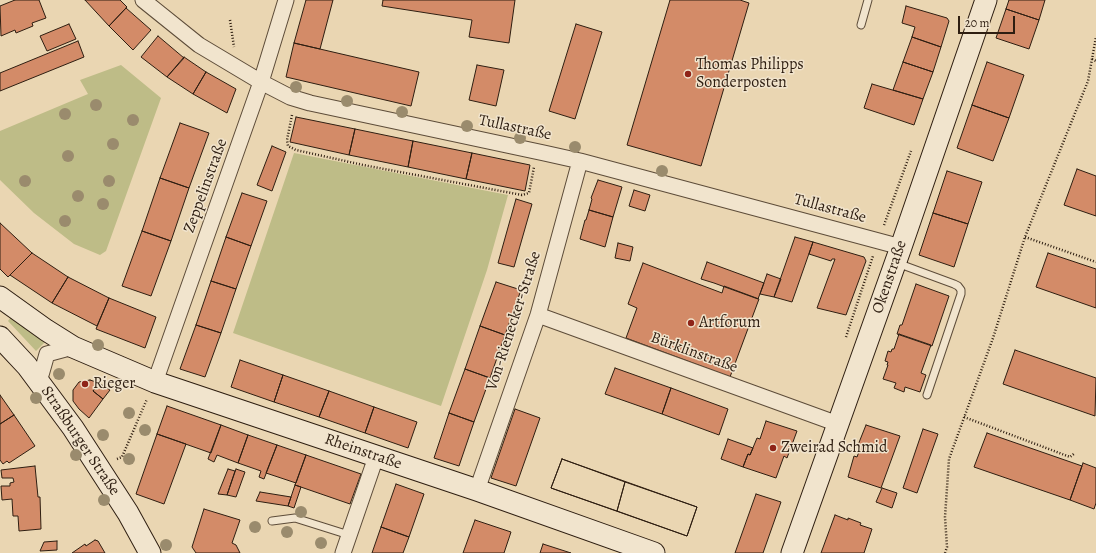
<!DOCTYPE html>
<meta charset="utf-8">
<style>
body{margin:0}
#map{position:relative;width:1096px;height:553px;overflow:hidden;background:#ead6b2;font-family:Alegreya,serif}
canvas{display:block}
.scale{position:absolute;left:958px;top:16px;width:57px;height:18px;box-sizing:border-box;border:2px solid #2e1e11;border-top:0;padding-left:5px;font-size:12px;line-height:14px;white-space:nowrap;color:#2e1e11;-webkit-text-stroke:3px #f1e4cd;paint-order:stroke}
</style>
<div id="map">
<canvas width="1096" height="553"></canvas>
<div class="scale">20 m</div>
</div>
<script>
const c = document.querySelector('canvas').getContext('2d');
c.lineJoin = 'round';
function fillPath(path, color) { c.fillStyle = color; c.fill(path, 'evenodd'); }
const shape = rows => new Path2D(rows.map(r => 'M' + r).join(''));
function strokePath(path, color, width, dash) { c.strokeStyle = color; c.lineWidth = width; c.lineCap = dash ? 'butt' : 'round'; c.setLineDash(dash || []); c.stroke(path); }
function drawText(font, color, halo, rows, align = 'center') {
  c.font = font + ' Alegreya,serif'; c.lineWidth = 3; c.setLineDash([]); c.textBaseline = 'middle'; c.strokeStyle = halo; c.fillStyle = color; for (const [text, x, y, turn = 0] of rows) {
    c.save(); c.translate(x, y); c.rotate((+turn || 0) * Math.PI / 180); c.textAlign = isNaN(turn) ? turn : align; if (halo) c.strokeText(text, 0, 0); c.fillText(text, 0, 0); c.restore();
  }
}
fillPath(shape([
 [121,65,161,98,106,251,100,255,74,244,34,213,0,180,0,131,88,94,80,80],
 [294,153,508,195,487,270,441,406,233,333],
 [11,317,20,324,44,339,45,342,36,351,8,321]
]), '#bebc87');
const building = shape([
 [15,0,39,0,46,18,32,23,33,26,16,33,15,30,1,36,0,6,15,0],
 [85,0,120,0,127,7,109,26,85,0],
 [306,0,333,0,320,49,294,43,306,0],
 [383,0,515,0,509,43,469,37,472,20,382,6,383,0],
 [670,0,740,0,749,3,701,166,627,145,670,0],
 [1009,0,1045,0,1039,20,1006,9,1009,0],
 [906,6,947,18,949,21,941,47,912,37,915,27,902,23,906,6],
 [126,8,151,30,133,50,109,26,126,8],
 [1006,9,1039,20,1029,49,996,38,1006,9],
 [69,24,76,39,47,51,40,36,69,24],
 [576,24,602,32,575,119,549,111,576,24],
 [158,36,184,58,167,77,141,57,158,36],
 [912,37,941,47,933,72,903,62,912,37],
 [78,41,84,57,0,91,0,73,78,41],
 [294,43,419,72,411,106,286,77,294,43],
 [184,57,206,72,193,94,167,77,184,57],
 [903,62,933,72,923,99,893,90,903,62],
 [987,62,1024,75,1009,118,972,105,987,62],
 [477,65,504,70,496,106,469,100,477,65],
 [206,72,236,89,227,113,193,94,206,72],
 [872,84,923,99,914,125,864,108,872,84],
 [972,105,1009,118,993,161,957,148,972,105],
 [296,117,355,129,349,155,290,142,296,117],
 [180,123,209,133,189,188,160,178,180,123],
 [355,129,413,141,408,167,349,155,355,129],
 [413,141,472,153,466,179,408,167,413,141],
 [272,146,286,152,272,191,257,185,272,146],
 [472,153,530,165,525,191,466,179,472,153],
 [1077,169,1096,176,1096,216,1064,205,1077,169],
 [947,171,982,182,968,224,933,213,947,171],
 [160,178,189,188,171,241,142,231,160,178],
 [598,180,622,187,613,217,589,210,592,199,591,198,598,180],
 [634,190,650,195,645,211,629,206,634,190],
 [242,193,267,201,251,246,226,237,242,193],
 [516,199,532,204,514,267,498,263,516,199],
 [589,210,613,217,605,247,580,239,585,220,586,220,589,210],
 [933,213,968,224,954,267,919,255,933,213],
 [0,223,32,253,8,277,0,269,0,223],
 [142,231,171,241,151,296,122,286,142,231],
 [226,237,251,246,236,289,211,281,226,237],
 [795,237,813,242,792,302,774,297,795,237],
 [813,242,864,257,866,261,846,315,817,308,835,259,832,259,831,261,809,254,813,242],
 [618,243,633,247,630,261,615,258,618,243],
 [32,253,68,277,52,303,10,275,32,253],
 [1048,253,1096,269,1096,308,1036,287,1048,253],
 [707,262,764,283,758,299,714,283,701,279,707,262],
 [643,263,722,293,724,286,759,299,730,377,626,338,637,308,628,304,643,263],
 [767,274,781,279,774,297,760,294,767,274],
 [68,277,109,298,97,326,52,303,68,277],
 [211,281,236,289,221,333,196,325,211,281],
 [496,282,521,290,505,335,480,326,496,282],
 [916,284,949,296,932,346,897,334,900,325,902,325,916,284],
 [109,298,156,317,145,348,96,329,109,298],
 [196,325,221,333,205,377,180,369,196,325],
 [480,326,505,335,490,378,465,369,480,326],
 [899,334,931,345,921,373,926,375,920,392,905,387,904,392,894,388,896,383,883,379,888,365,887,365,888,362,885,361,888,351,891,352,892,349,894,349,899,334],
 [1015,350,1096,378,1095,416,1003,384,1015,350],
 [240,360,283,375,274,402,231,387,240,360],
 [615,368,671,388,662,414,605,394,615,368],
 [465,369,490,378,474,422,449,413,465,369],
 [283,375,329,391,319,417,274,402,283,375],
 [90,380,99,383,93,391,103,399,89,418,79,409,73,401,73,390,79,382,90,380],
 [99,383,110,390,103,399,93,391,99,383],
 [671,388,728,409,719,435,662,414,671,388],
 [329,391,374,407,365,433,319,417,329,391],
 [0,395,14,415,0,424,0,395],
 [167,406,221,425,211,453,157,434,167,406],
 [374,407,417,422,408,448,365,433,374,407],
 [515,409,540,418,516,486,491,478,515,409],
 [449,413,474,422,459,466,434,458,449,413],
 [14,415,35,446,9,463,7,461,3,464,0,460,0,424,14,415],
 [766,421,797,431,787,458,784,456,776,478,743,467,748,454,750,455,757,438,760,439,766,421],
 [221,425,248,435,238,463,217,455,214,462,208,459,221,425],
 [866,425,900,436,881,488,848,477,854,456,857,457,861,446,858,445,866,425],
 [923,429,938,434,917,493,903,488,923,429],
 [987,433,1082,466,1070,500,974,467,987,433],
 [157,434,186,444,164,504,136,494,157,434],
 [248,435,277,445,264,479,259,477,261,471,238,463,248,435],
 [728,439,753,448,750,455,748,454,743,467,721,459,728,439],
 [277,445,306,455,296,483,266,473,277,445],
 [306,455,361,474,350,504,295,485,306,455],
 [562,459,697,507,687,536,551,488,562,459],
 [562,459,625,482,617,511,551,488,562,459],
 [1083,463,1096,468,1096,503,1094,509,1070,500,1083,463],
 [35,466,38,497,40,497,41,529,19,531,18,516,13,516,12,499,2,500,1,486,10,486,10,483,14,482,13,478,2,478,1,470,35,466],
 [228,469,235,471,227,495,218,494,228,469],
 [236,469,245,472,236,497,227,495,236,469],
 [625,482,697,507,687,536,617,511,625,482],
 [396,484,424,494,409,537,381,527,396,484],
 [295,485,301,487,294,508,288,506,295,485],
 [882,488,897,493,892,508,876,502,882,488],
 [260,492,291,497,288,506,256,501,260,492],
 [756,494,781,502,763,553,735,553,756,494],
 [204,509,240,520,232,543,236,545,240,553,196,553,192,547,204,509],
 [835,515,848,520,848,518,861,523,860,525,872,529,864,553,821,553,835,515],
 [475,520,511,532,504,553,463,553,475,520],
 [381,527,409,537,403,553,372,553,381,527],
 [95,540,98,541,105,553,72,553,85,544,86,546,95,540],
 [57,541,57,550,40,551,44,542,57,541],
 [543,544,571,553,540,553,543,544]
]);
fillPath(building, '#d38b68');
strokePath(building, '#2e1e11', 1);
const service = shape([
 [861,25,868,0],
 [897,263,954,284,958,286,961,290,961,294,927,395],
 [272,521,295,518,349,535]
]);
const minor = shape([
 [143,0,199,45,261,82,290,97,310,103,544,153,580,161,901,247],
 [538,315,838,424],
 [39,382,47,354,73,347],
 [155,382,261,82,286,0],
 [477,490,538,315,580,161],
 [343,553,376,457]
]);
const secondary = shape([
 [0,297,46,330,73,347,155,382,477,490,654,553],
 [0,337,27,366,73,428,128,513,150,553],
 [792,553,901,247,986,0]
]);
strokePath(service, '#5d4c39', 9);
strokePath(minor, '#5d4c39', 17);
strokePath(secondary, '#2e1e11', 23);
strokePath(shape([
 [230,20,234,47],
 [1092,59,1096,61],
 [292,115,287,140,288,146,296,150,363,165,522,195,529,193,534,167],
 [884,225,911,151],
 [1025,237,1096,262],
 [846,337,873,256],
 [964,417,1070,457,1075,453],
 [117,459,122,457,147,399],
 [945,553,947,547,945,517,949,459,993,338,1025,237,1088,81,1096,37]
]), '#2e1e11', 2.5, [1, 2]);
strokePath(service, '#f1e4cd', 7);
strokePath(minor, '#f1e4cd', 15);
strokePath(secondary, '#f1e4cd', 21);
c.fillStyle = '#9a8b6d';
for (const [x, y] of [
 [296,87],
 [347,101],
 [96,105],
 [402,112],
 [65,114],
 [133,120],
 [467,126],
 [520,138],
 [113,144],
 [575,147],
 [68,156],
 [662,171],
 [25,181],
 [109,181],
 [78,196],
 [103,204],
 [65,221],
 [98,345],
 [59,374],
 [36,398],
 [129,413],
 [145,430],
 [103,435],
 [76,455],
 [129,459],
 [104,500],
 [301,512],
 [255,527],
 [287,532],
 [321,543],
 [166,545]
]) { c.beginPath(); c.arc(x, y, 6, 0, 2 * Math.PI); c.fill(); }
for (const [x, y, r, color] of [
 [688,74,4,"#8f2418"],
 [691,323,4,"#8f2418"],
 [85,384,4,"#8f2418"],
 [773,448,4,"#8f2418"]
]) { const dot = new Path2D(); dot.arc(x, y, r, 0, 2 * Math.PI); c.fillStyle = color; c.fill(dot); strokePath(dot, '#f1e4cd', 1.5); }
drawText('16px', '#2e1e11', '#f1e4cd', [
 ["Thomas Philipps",696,65],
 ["Sonderposten",696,83],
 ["Artforum",699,323],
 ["Rieger",93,384],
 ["Zweirad Schmid",781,448]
], 'left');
drawText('16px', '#2e1e11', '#f1e4cd', [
 ["Tullastraße",515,128,12],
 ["Zeppelinstraße",206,186,-70],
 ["Tullastraße",830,209,15],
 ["Okenstraße",890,277,-71],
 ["Von-Rienecker-Straße",514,321,-72],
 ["Bürklinstraße",694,353,20],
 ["Straßburger Straße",80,441,56],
 ["Rheinstraße",363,452,19]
]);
</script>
